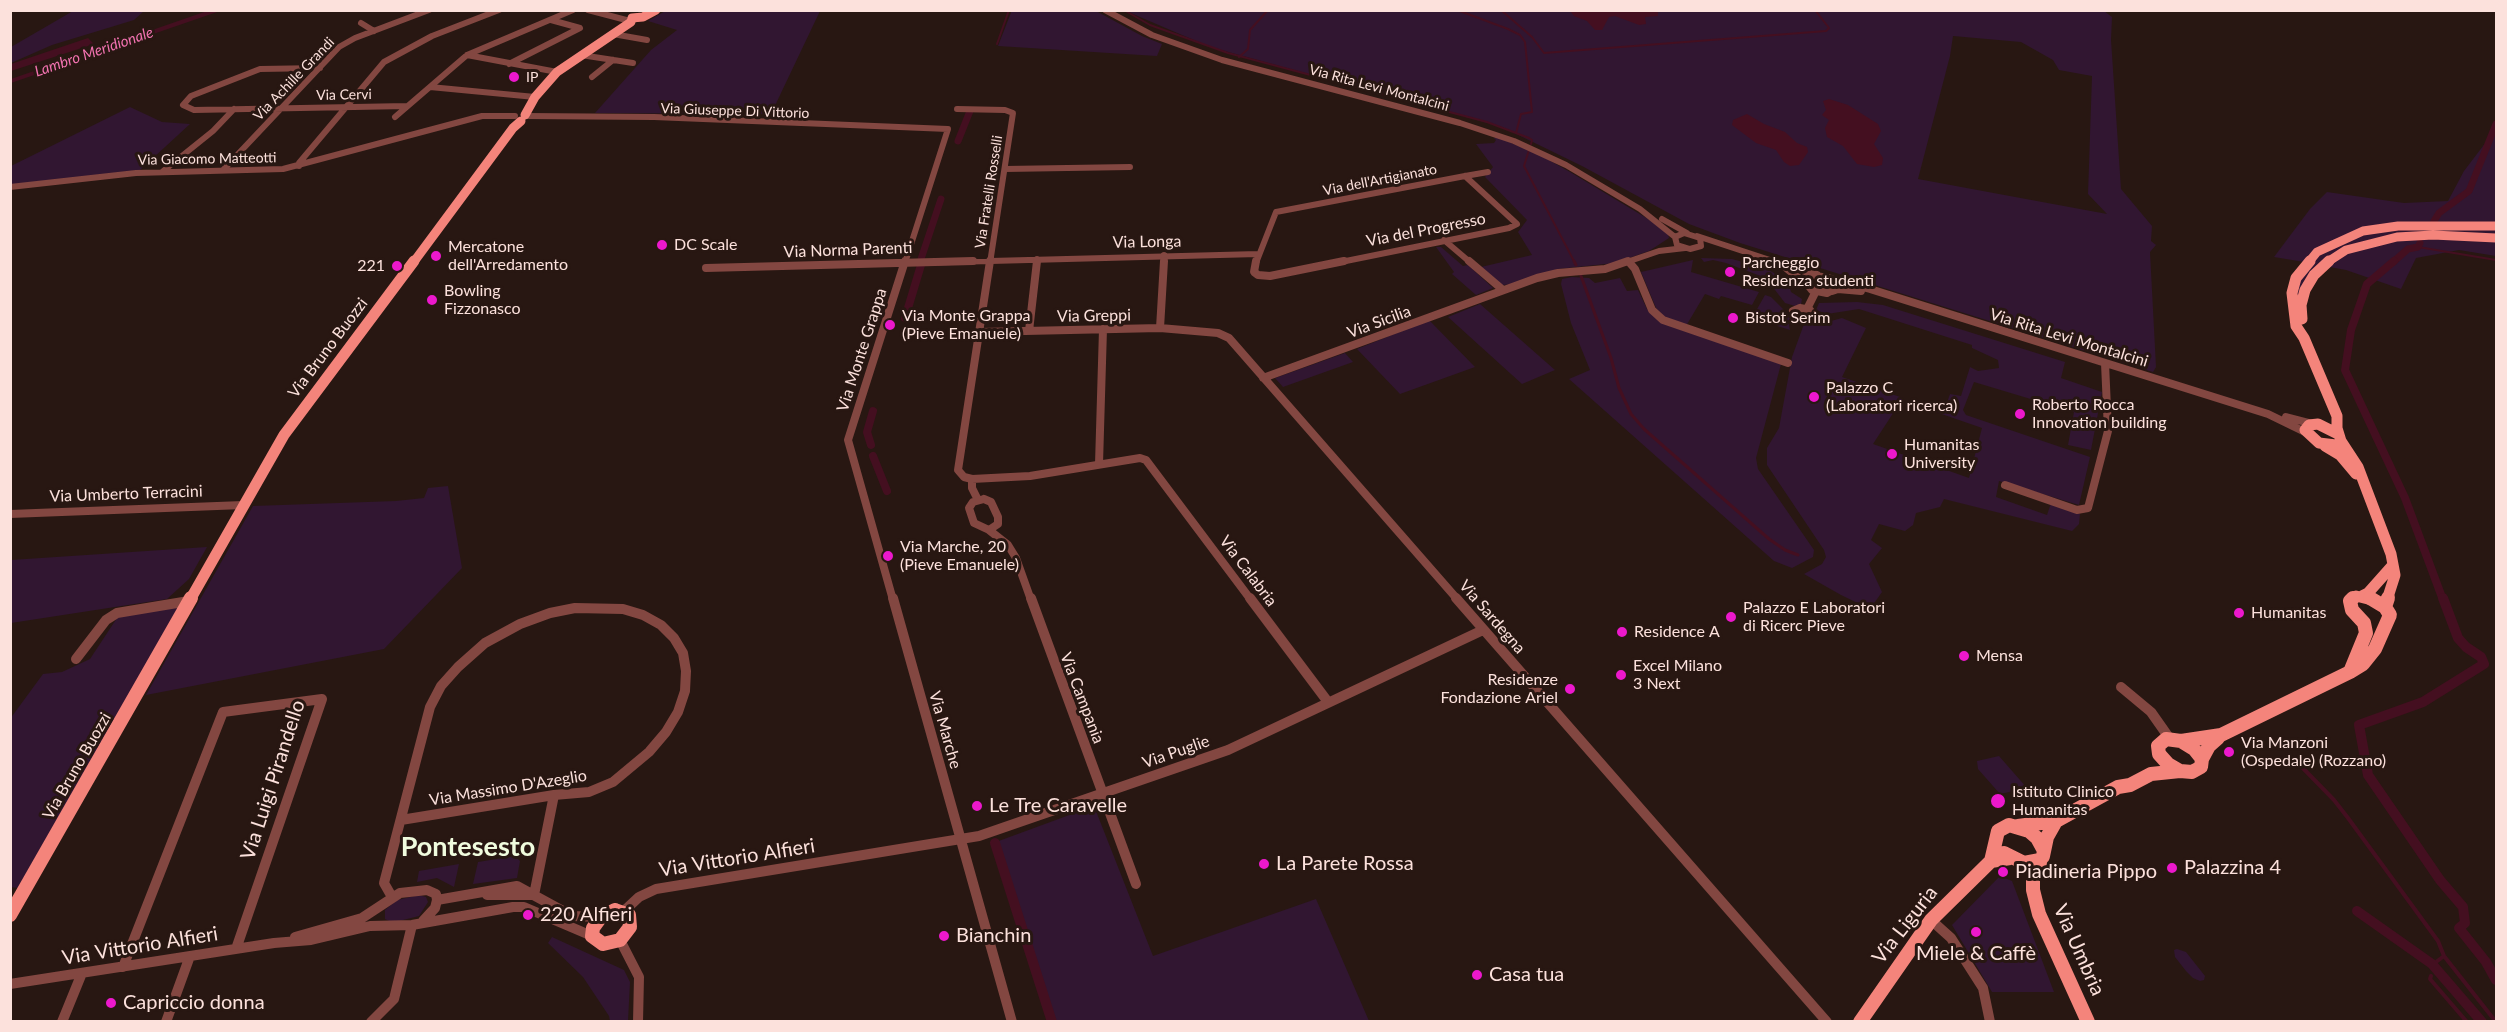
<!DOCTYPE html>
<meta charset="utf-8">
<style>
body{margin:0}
#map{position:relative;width:2507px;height:1032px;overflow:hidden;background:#281712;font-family:Lato,sans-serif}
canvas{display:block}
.frame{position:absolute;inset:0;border:12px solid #fce1dc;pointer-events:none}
</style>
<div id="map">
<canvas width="2507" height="1032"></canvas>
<div class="frame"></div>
</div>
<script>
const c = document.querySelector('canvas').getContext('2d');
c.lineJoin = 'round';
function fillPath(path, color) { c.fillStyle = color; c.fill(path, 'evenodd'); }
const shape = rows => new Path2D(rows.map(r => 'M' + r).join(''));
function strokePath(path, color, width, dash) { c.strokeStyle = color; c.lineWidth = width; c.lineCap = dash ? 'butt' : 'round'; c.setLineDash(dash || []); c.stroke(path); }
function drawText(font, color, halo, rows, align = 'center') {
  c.font = font + ' Lato,sans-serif'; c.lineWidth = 6; c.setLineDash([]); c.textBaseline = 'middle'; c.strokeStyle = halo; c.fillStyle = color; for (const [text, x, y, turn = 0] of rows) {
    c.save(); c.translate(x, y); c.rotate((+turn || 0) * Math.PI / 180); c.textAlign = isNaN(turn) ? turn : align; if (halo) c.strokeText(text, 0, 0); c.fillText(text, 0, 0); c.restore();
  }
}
fillPath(shape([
 [667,10,820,10,820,11,771,114,595,113,651,50,677,30,648,21],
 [1012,10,1096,11,1142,36,1162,44,1157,56,998,46],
 [73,11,144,11,134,20,52,45,11,63,11,47],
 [1126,11,2104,11,2112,17,2111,40,2121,189,2152,226,2151,241,2156,245,2150,252,2156,367,2153,372,1740,243,1689,224,1582,166,1502,127,1210,47],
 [1953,36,2021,42,2053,60,2059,70,2092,76,2088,194,2107,214,1918,179,1950,56],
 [130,107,162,122,190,124,140,170,11,185,11,166],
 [2496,129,2496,256,2459,250,2416,258,2401,289,2346,270,2319,265,2296,301,2300,279,2310,263,2274,257,2310,209,2327,192,2404,203,2448,201,2464,171],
 [1497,137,1540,155,1570,172,1653,222,1668,234,1669,238,1649,251,1615,263,1558,269,1515,284,1502,285,1481,267,1532,255,1518,232,1527,220,1485,177,1493,167,1476,144,1494,143,1496,140,1494,138],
 [1436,247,1441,247,1463,266,1468,265,1493,288,1476,295,1452,274,1454,272],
 [1701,258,1732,259,1765,268,1781,277,1789,285,1791,292,1802,299,1801,305,1795,306,1785,303,1772,286,1774,281,1726,263,1713,260,1704,262],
 [1693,260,1691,272,1759,292,1752,305,1721,296,1719,299,1705,294,1686,326,1664,317,1656,308,1641,272],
 [1572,277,1589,278,1595,283,1620,278,1627,291,1638,290,1647,309,1659,321,1781,364,1756,458,1758,469,1814,550,1813,557,1792,568,1774,561,1569,379,1590,370,1571,323,1561,284,1562,279],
 [1765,295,1771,297,1793,319,1789,325,1790,330,1752,318],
 [1857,302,1883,305,2065,362,2061,378,2102,392,2091,450,2068,445,2074,412,1974,382,1963,410,1966,415,2090,457,2079,505,1999,481,1996,497,2047,515,2051,503,2080,514,2079,524,2072,531,1944,499,1940,507,1916,513,1913,525,1905,531,1879,524,1871,540,1882,548,1869,564,1882,592,1870,609,1841,595,1804,574,1822,564,1826,557,1824,550,1767,465,1767,448,1779,428,1792,357,1804,324,1815,320,1831,321,1842,318,1866,328,1842,377,1903,398,1873,444,1969,478,1982,428,1933,411,1935,408,1944,411,1950,394,1961,396,1970,367,1978,371,1999,368,1998,360,1972,348,1972,345,1859,309,1827,314,1816,310,1819,303],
 [1480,304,1555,370,1522,384,1448,317],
 [1429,320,1475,367,1400,394,1357,349],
 [1345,353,1353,362,1283,387,1275,378],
 [448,486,462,568,384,649,146,695,253,506,396,501,424,498,428,488],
 [207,547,189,579,167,599,11,623,11,560],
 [181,605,18,888,10,887,10,719,43,674,62,672,90,659,119,615],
 [1999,756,2027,788,2000,794,1978,769,1977,761],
 [1094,806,1153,956,1316,899,1369,1021,1053,1021,996,842],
 [515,856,520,861,517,878,473,884,478,862],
 [459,864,454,887,437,878,417,882,419,871],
 [2000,876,2012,881,2054,992,1992,992,1952,925],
 [419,895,426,897,428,902,419,916,399,921,389,921,385,919,385,910,397,900],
 [552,937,624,970,630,982,628,1021,610,1021,609,1016,583,977,548,943],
 [2177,949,2186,952,2205,976,2204,980,2200,981,2193,978,2186,971,2175,957,2174,950]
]), '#311631');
fillPath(shape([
 [1658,10,1658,16,1645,17,1646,24,1639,25,1615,16,1609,17,1602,30,1595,30,1587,21,1574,16,1570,11],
 [207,11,220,11,11,83,11,79],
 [88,38,94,44,11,71,11,64],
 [1829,99,1848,105,1878,124,1881,131,1874,144,1883,158,1882,165,1874,167,1857,164,1843,146,1827,137,1825,128,1829,120,1822,115,1826,110,1823,101],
 [1747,114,1764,124,1785,132,1797,143,1807,147,1808,152,1799,165,1790,166,1784,162,1776,150,1756,143,1732,125,1733,120]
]), '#440f20');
strokePath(shape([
 [1124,10,1150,25,1228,53,1487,122,1529,138,1532,140,1531,144],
 [1457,10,1508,29,1520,35,1525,42,1532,112,1521,114,1516,133],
 [1501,10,1532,37,1544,53,1826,31,1829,28,1815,10],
 [997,44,1009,10],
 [1239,57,1248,49,1250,30,1268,10],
 [1529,150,1524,166,1575,263],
 [2418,247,2496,260]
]), '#440f20', 2);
strokePath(shape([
 [1574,261,1576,265],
 [1581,276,1611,358,1619,388,1631,414,1644,429,1769,539,1785,550,1798,555]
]), '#440f20', 3);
strokePath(shape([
 [2295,760,2334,800,2348,818,2438,941,2444,956,2496,1022],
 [2436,962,2444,956],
 [2431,976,2430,979,2467,1022]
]), '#440f20', 4);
strokePath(shape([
 [958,141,970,111],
 [2434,221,2439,213,2469,191,2496,124],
 [921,259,941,199],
 [2392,263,2408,249,2418,247,2420,243]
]), '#440f20', 7);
strokePath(shape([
 [2394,261,2367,284,2351,330,2345,370,2405,498,2443,600],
 [905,318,921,265],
 [871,445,867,432,873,411],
 [873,456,887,491]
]), '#440f20', 8);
strokePath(shape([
 [2443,598,2458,638,2466,647,2481,657,2484,664,2423,702,2359,725,2368,775,2440,880,2463,907,2465,923,2459,928,2486,962,2496,980],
 [995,843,1052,1022],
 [2357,911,2432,964,2482,1022]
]), '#440f20', 10);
strokePath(shape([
 [588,10,630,21],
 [1105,10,1152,35,1222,60,1460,123,1514,141,1566,165,1640,209,1675,237],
 [361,23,374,31],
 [613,34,647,40],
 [467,55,557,72],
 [581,55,633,63],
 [509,64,580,28,551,20],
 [320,68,260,69,191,96,183,105,194,110,407,106],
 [592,77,613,60],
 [430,87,535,97],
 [957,109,1005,110,1013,113,990,263],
 [526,116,654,117,948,129,905,263],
 [395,117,467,55,573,10],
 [299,166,299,163,384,62,432,36,499,10],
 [1005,169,1130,167],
 [223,170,339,47,355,38,429,10],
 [162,172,213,131,234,109],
 [1465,176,1488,172],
 [10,187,136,173,283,169,482,116,515,116],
 [1662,219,1687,233],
 [1684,233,1700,238,1701,246,1690,249,1677,245,1675,237,1684,233],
 [1697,236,1779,263],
 [1444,240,1471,263],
 [914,263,1258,254],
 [1037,263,1037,259],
 [1164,263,1164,255],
 [1256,263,1276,212,1465,176],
 [1336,263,1509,228,1517,224,1465,176],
 [1624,263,1659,251,1685,248]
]), '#834741', 6);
strokePath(shape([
 [990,261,958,470,964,477,972,479,1030,476,1140,458,1146,460,1251,600],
 [1256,261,1254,272,1258,275,1270,276,1344,261],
 [1469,261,1503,290],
 [1775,261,1817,275],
 [1629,262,1635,269,1652,310,1663,320,1788,363],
 [1785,267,1806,284],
 [706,268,973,261],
 [1812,275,1831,279,1836,288,1827,293,1812,290,1805,281,1812,275],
 [1831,279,1870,289,2268,414,2307,433],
 [1832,291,1838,289,1861,291],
 [1800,308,1810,310,1814,317,1807,320,1797,318,1793,311,1800,308],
 [1807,309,1816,291],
 [1160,328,1164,261],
 [1029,331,1037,261],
 [980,332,1160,328,1218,333,1229,338,1458,600],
 [1263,378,1537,278,1558,273,1605,269,1628,261],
 [2286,417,2313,424],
 [1099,464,1103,329],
 [972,479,972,488,978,500],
 [2005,485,2077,510,2088,508,2108,431,2105,363],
 [984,499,991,502,998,517,998,524,989,530,974,523,969,508,973,502,984,499],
 [10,514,243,505],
 [989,530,1008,545,1016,558,1031,600],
 [893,600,848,440,905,261]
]), '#834741', 8);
strokePath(shape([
 [893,598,1012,1022],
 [1031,598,1136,884],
 [1250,598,1328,702],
 [1456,598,1827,1022],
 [76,659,106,620,117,613,189,601],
 [2121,687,2151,712,2170,739],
 [487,895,534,895],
 [534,895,554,795],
 [392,897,384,883,430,707,441,686,458,667,485,643,520,624,550,613,575,608,623,609,643,615,661,625,674,638,683,653,686,671,685,691,678,712,666,732,649,752,613,782,589,792,554,795,401,820],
 [437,900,517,886,572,916,601,917],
 [624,911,639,897,656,889,979,836,1228,750,1483,630],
 [1931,920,1951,938,1983,988,1990,1022],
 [295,937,362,918,400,893,427,890,436,894,437,900,435,908,423,921],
 [620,940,639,977,638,1022],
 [123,967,223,712,322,699,236,949],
 [10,984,274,943,311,940,370,926,412,925,513,907,524,907,592,936],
 [62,1022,82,973],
 [166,1022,190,956],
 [371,1022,394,999,412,925]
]), '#834741', 10);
strokePath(shape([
 [525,115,535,97,557,72,631,22,632,18,643,17,656,10],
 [413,263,513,128,521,121],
 [2308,263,2317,252,2363,231,2398,226,2496,226],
 [2326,263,2346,250,2397,237,2433,235,2496,238]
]), '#f4847b', 9);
strokePath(shape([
 [2310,261,2296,278,2292,293,2296,326,2304,338,2337,416,2337,428,2341,441,2358,467,2391,554,2395,575,2387,600],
 [2302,319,2301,305,2305,290,2314,275,2329,261],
 [2338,434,2318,424,2309,425,2305,430,2319,443,2336,445,2341,441],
 [2325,446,2340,455,2356,474],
 [2362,596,2368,593,2392,566],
 [190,600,284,435,414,261],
 [2352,600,2356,596,2372,600]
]), '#f4847b', 11);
strokePath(shape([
 [2385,607,2388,598],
 [2350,672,2366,633,2364,623,2352,610,2350,601,2353,598],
 [2350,672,2363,664,2375,649,2390,615,2385,607,2370,598],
 [2166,739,2181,741,2194,749,2202,759,2201,767,2192,772,2180,771,2168,764,2159,754,2158,746,2166,739],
 [2181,741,2221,735,2350,672],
 [2202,759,2209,746,2218,738],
 [2056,821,2047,837,2043,856,2033,878,2033,890,2039,914,2088,1022],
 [2018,826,2056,821,2118,787,2130,785,2151,774,2180,771],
 [2004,853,2024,863,2040,860],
 [1991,861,1998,831,2009,825,2029,831,2037,838,2043,849],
 [615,910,629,915,630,927,620,940,603,944,592,936,593,928,601,917,615,910],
 [10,915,191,598],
 [1860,1022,1931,920,1991,861,2010,858]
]), '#f4847b', 14);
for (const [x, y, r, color] of [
 [514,77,6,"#ec18cc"],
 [662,245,6,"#ec18cc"],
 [436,256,6,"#ec18cc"],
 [397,266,6,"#ec18cc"],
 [1730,272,6,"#ec18cc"],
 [432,300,6,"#ec18cc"],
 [1733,318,6,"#ec18cc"],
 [890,325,6,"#ec18cc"],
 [1814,397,6,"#ec18cc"],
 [2020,414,6,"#ec18cc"],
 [1892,454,6,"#ec18cc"],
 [888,556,6,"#ec18cc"],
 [2239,613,6,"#ec18cc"],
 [1731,617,6,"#ec18cc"],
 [1622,632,6,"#ec18cc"],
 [1964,656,6,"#ec18cc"],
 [1621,675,6,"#ec18cc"],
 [1570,689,6,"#ec18cc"],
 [2229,752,6,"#ec18cc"],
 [1998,801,8,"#ec18cc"],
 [977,806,6,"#ec18cc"],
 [1264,864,6,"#ec18cc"],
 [2172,868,6,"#ec18cc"],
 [2003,872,6,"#ec18cc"],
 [528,915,6,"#ec18cc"],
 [1976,932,6,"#ec18cc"],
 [944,936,6,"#ec18cc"],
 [1477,975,6,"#ec18cc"],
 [111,1003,6,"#ec18cc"]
]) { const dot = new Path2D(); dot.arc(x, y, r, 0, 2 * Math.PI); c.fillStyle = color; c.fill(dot); strokePath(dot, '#281712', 2); }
drawText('14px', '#fce1dc', '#281712', [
 ["IP",526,77]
], 'left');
drawText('14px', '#fce1dc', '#281712', [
 ["Via Achille Grandi",294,79,-46],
 ["Via Rita Levi Montalcini",1379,88,15],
 ["Via Cervi",344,95,-1],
 ["Via Giuseppe Di Vittorio",735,111,2],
 ["Via Giacomo Matteotti",207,159,-1],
 ["Via dell'Artigianato",1380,180,-11],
 ["Via Fratelli Rosselli",989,192,-81]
]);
drawText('italic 15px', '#f373b1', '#281712', [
 ["Lambro Meridionale",94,52,-19]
]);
drawText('16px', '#fce1dc', '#281712', [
 ["Via del Progresso",1426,230,-11],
 ["Via Longa",1147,242,-1],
 ["Via Norma Parenti",848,250,-2],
 ["Via Greppi",1094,316,-1],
 ["Via Sicilia",1379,322,-20],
 ["Via Rita Levi Montalcini",2069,338,17],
 ["Via Bruno Buozzi",328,348,-53],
 ["Via Monte Grappa",862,350,-72],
 ["Via Umberto Terracini",126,494,-2],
 ["Via Calabria",1248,571,53],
 ["Via Sardegna",1492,617,49],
 ["Via Campania",1082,698,69],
 ["Via Marche",945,730,74],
 ["Via Puglie",1176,752,-19],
 ["Via Bruno Buozzi",77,766,-60],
 ["Via Massimo D'Azeglio",508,788,-9]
]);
drawText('16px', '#fce1dc', '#281712', [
 ["DC Scale",674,245],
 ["Mercatone",448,247],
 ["dell'Arredamento",448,265],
 ["Parcheggio",1742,263],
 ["Residenza studenti",1742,281],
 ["221",385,266,"right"],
 ["Bowling",444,291],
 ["Fizzonasco",444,309],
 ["Via Monte Grappa",902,316],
 ["(Pieve Emanuele)",902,334],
 ["Bistot Serim",1745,318],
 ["Palazzo C",1826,388],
 ["(Laboratori ricerca)",1826,406],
 ["Roberto Rocca",2032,405],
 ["Innovation building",2032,423],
 ["Humanitas",1904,445],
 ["University",1904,463],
 ["Via Marche, 20",900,547],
 ["(Pieve Emanuele)",900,565],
 ["Palazzo E Laboratori",1743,608],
 ["di Ricerc Pieve",1743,626],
 ["Humanitas",2251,613],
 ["Residence A",1634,632],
 ["Mensa",1976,656],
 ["Excel Milano",1633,666],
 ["3 Next",1633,684],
 ["Residenze",1558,680,"right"],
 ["Fondazione Ariel",1558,698,"right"],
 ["Via Manzoni",2241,743],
 ["(Ospedale) (Rozzano)",2241,761],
 ["Istituto Clinico",2012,792],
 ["Humanitas",2012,810]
], 'left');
drawText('20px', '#fce1dc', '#281712', [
 ["Via Luigi Pirandello",273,780,-72],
 ["Via Vittorio Alfieri",737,858,-9],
 ["Via Liguria",1905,925,-52],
 ["Via Vittorio Alfieri",140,946,-9],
 ["Via Umbria",2079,950,66]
]);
drawText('20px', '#fce1dc', '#281712', [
 ["Le Tre Caravelle",989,806],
 ["La Parete Rossa",1276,864],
 ["Palazzina 4",2184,868],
 ["Piadineria Pippo",2015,872],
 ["220 Alfieri",540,915],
 ["Bianchin",956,936],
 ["Miele & Caffè",1976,954,"center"],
 ["Casa tua",1489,975],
 ["Capriccio donna",123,1003]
], 'left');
drawText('bold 27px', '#f0fcde', '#281712', [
 ["Pontesesto",468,847]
]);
</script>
